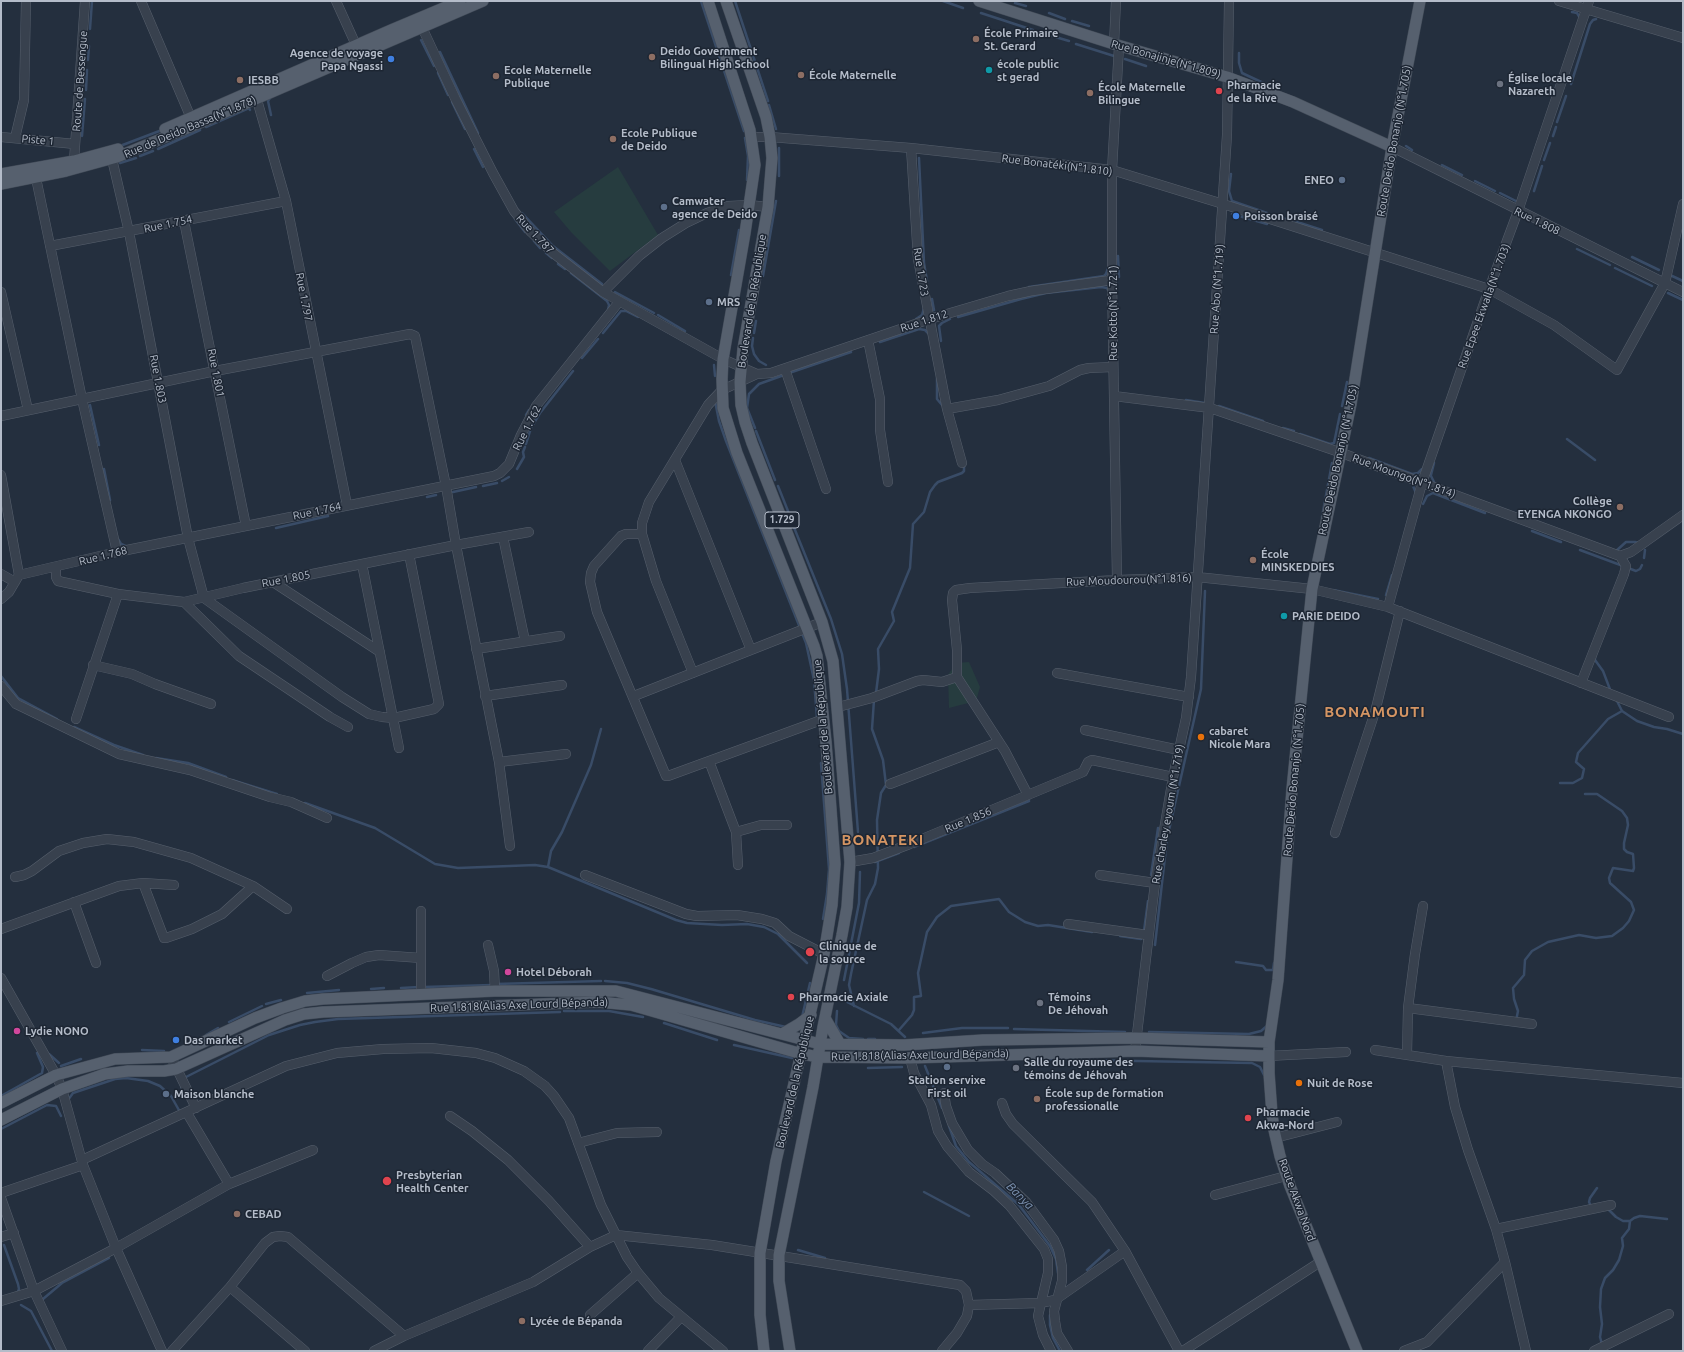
<!DOCTYPE html>
<meta charset="utf-8">
<style>
body{margin:0}
#map{position:relative;width:1684px;height:1352px;overflow:hidden;background:#242f3e;font-family:Ubuntu,sans-serif}
canvas{display:block}
.frame{position:absolute;inset:0;border:2px solid #b4bcc9;pointer-events:none}
</style>
<div id="map">
<canvas width="1684" height="1352"></canvas>
<div class="frame"></div>
</div>
<script>
const c = document.querySelector('canvas').getContext('2d');
c.lineJoin = 'round';
function fillPath(path, color) { c.fillStyle = color; c.fill(path, 'evenodd'); }
const shape = rows => new Path2D(rows.map(r => 'M' + r).join(''));
function strokePath(path, color, width, dash) { c.strokeStyle = color; c.lineWidth = width; c.lineCap = dash ? 'butt' : 'round'; c.setLineDash(dash || []); c.stroke(path); }
function drawText(font, color, halo, rows, align = 'center') {
  c.font = font + ' Ubuntu,sans-serif'; c.lineWidth = 3; c.setLineDash([]); c.textBaseline = 'middle'; c.strokeStyle = halo; c.fillStyle = color; for (const [text, x, y, turn = 0] of rows) {
    c.save(); c.translate(x, y); c.rotate((+turn || 0) * Math.PI / 180); c.textAlign = isNaN(turn) ? turn : align; if (halo) c.strokeText(text, 0, 0); c.fillText(text, 0, 0); c.restore();
  }
}
fillPath(shape([
 [618,167,658,235,610,271,571,232,554,212],
 [969,662,980,687,976,701,949,708,948,675,956,663]
]), '#263c3f');
strokePath(shape([
 [701,1,744,131],
 [735,1,768,101],
 [943,1,963,8],
 [1015,3,1026,6],
 [1572,12,1577,13,1580,18],
 [981,13,1033,30],
 [1049,13,1065,19],
 [1072,21,1089,26],
 [90,29,92,1],
 [1042,33,1069,41],
 [421,40,434,66],
 [1076,44,1114,56],
 [440,52,478,133],
 [1239,53,1239,63,1242,73,1272,87],
 [1125,59,1146,66],
 [88,60,89,46],
 [438,73,448,95],
 [1571,84,1590,24,1593,20,1596,19],
 [86,90,87,70],
 [270,98,268,101,271,115],
 [452,102,465,129],
 [769,105,776,129],
 [1557,122,1566,96],
 [206,127,249,108,250,110],
 [82,136,85,99],
 [1553,136,1556,127],
 [745,138,748,156,747,180],
 [120,146,162,130],
 [1406,146,1412,150],
 [779,148,779,176],
 [158,149,200,130],
 [474,149,483,167],
 [140,156,153,151],
 [919,158,924,263,927,281],
 [1544,160,1550,143],
 [120,163,136,158],
 [1442,165,1462,175],
 [1231,174,1229,191,1232,201,1267,213],
 [1475,181,1495,191],
 [1534,191,1542,166],
 [1500,193,1516,201],
 [522,213,553,246,602,284],
 [1232,214,1267,224],
 [1279,217,1286,219],
 [515,219,525,232],
 [1294,221,1322,230],
 [534,241,540,248],
 [1577,249,1610,265],
 [546,253,552,258],
 [1118,256,1119,277],
 [1632,257,1659,270],
 [558,264,565,269],
 [1615,268,1652,286],
 [571,273,607,301,609,305,608,310],
 [731,275,739,230],
 [1670,275,1683,281],
 [763,276,776,201],
 [1029,287,1104,276,1106,274,1108,268],
 [615,292,654,313],
 [1668,293,1683,300],
 [932,299,934,310],
 [658,315,685,331],
 [958,317,1021,299,1046,293,1101,287,1107,288,1109,292],
 [916,319,922,315,924,308],
 [603,333,621,311,626,311,638,317],
 [754,333,756,321],
 [753,338,752,346,754,354,759,361,766,365],
 [941,341,939,326,942,323,950,319],
 [880,342,919,329,925,330,929,334],
 [582,358,598,339],
 [714,365,715,376],
 [789,373,851,352],
 [937,378,937,399,942,405],
 [1186,400,1205,403],
 [715,401,719,421,726,441,806,643,814,680,817,718],
 [90,405,99,445],
 [1219,406,1263,421],
 [1342,406,1347,382],
 [526,415,529,410],
 [755,428,747,408,749,394,759,384,784,375],
 [1283,428,1294,431],
 [756,431,775,480],
 [1300,434,1330,444,1334,443,1340,414],
 [1567,439,1595,460],
 [526,444,531,428,540,413,573,371],
 [1369,458,1412,474,1418,473,1422,469],
 [104,469,110,500],
 [517,469,524,457,523,452,525,447],
 [1431,475,1434,463],
 [1431,476,1434,482],
 [502,481,509,477],
 [483,486,497,483],
 [778,486,788,511],
 [1413,486,1416,493],
 [453,492,476,487],
 [427,497,436,495],
 [1423,504,1427,496,1433,493,1485,513],
 [1322,517,1332,463],
 [793,525,831,619,842,654,847,689,858,832],
 [276,528,328,516],
 [1532,531,1561,542],
 [118,539,121,544,128,547],
 [1580,550,1623,566],
 [1616,551,1626,542,1635,542,1639,543],
 [1644,558,1645,550],
 [1628,568,1636,571,1640,569,1642,565],
 [1333,590,1378,599],
 [1386,595,1392,575],
 [1595,657,1595,660,1603,671,1611,692],
 [1,676,18,698,57,719],
 [876,693,879,669,878,649,894,621,892,612,910,568,913,524,924,512,930,492,935,485,938,482,962,473,964,471,964,465],
 [1617,701,1622,711,1637,721,1654,727,1667,729,1683,734],
 [74,727,114,745,143,755],
 [156,758,188,763,226,777],
 [821,763,829,869,827,894,823,919],
 [232,780,277,794],
 [1560,783,1573,783,1582,778,1584,769,1576,762,1578,753,1608,719,1622,711],
 [305,803,375,828,435,864,458,868,535,865,548,867,676,920,687,923,722,925,747,924,764,927,778,934,807,963],
 [914,847,1029,801],
 [875,862,899,853],
 [548,867,551,851,562,832,591,765,601,729],
 [1151,875,1158,828],
 [1144,931,1148,901],
 [1120,936,1141,939],
 [1155,945,1167,839,1201,689,1205,591],
 [1236,962,1263,966,1266,970,1273,970,1274,963],
 [844,980,859,903,860,872],
 [605,981,627,983,651,989,755,1020,786,1027],
 [496,984,601,981],
 [424,987,492,985],
 [401,988,419,987],
 [371,989,384,988],
 [307,993,339,990],
 [847,1002,891,1024,905,1037],
 [266,1004,281,1000],
 [854,1006,849,985,851,974,867,900,875,884,878,868,877,820,881,793,886,785,883,760,872,729,874,700],
 [564,1011,609,1011,643,1017],
 [837,1011,836,1025,839,1031,849,1038,863,1039],
 [802,1017,810,983],
 [1516,1021,1518,1011,1514,999,1513,988,1524,975,1525,960,1532,951,1548,942,1579,935,1596,938,1612,936,1623,928,1629,921,1634,910,1631,902,1610,883,1609,878,1613,868,1633,871,1634,868,1633,854,1627,852,1624,849,1624,843,1628,825,1627,818,1622,811,1597,794,1585,794],
 [229,1022,262,1006],
 [664,1023,717,1040],
 [1014,1029,1125,1032],
 [899,1030,912,1015,914,1010,914,997,921,996,918,973,927,932,937,917,951,906,999,899,1009,912,1025,922,1038,926,1048,925,1092,932],
 [1149,1032,1249,1034,1261,1031,1268,1025],
 [923,1033,962,1028,1008,1028],
 [206,1035,218,1028],
 [868,1039,875,1039],
 [734,1045,792,1058],
 [142,1050,164,1051],
 [49,1054,59,1063],
 [1043,1059,1055,1059],
 [1079,1060,1252,1063,1260,1067,1264,1075],
 [61,1066,81,1059],
 [925,1066,942,1108],
 [868,1068,902,1067],
 [184,1078,269,1035,300,1025,315,1022,338,1019,560,1012],
 [181,1084,182,1091,188,1099],
 [1,1096,42,1073,43,1067,37,1053],
 [68,1100,73,1093,115,1079,126,1078,148,1081,160,1086,171,1096,180,1112],
 [949,1126,956,1146,969,1162,1019,1205,1050,1246,1056,1259,1058,1273],
 [1,1129,47,1105,56,1106,61,1116],
 [924,1192,969,1216],
 [1591,1206,1589,1202,1590,1198,1597,1188],
 [1608,1209,1616,1217,1623,1221,1630,1221,1634,1218,1640,1216,1667,1219],
 [4,1245,18,1284,19,1289,17,1294],
 [798,1250,825,1258],
 [1087,1270,1109,1250],
 [43,1299,62,1283,109,1258],
 [21,1305,31,1311,52,1351],
 [1050,1315,1050,1325,1053,1338,1060,1351],
 [1602,1344,1600,1337,1602,1324,1600,1307,1601,1289,1605,1278,1613,1270,1619,1260,1623,1246,1622,1238,1629,1229,1630,1221]
]), '#394c67', 2.5);
const minor = shape([
 [141,1,191,118],
 [336,1,356,45],
 [1559,1,1683,38],
 [419,21,455,98,493,173,514,211,531,232,553,253,603,292,723,359,757,374,771,373,930,319,1008,296,1031,291,1112,280],
 [1114,44,1116,1],
 [255,93,286,201,347,505],
 [1,137,75,144],
 [752,137,770,137,911,148,1112,170,1223,204,1489,289,1554,325,1617,370,1665,283,1683,204],
 [15,138,24,100,26,1],
 [1392,147,1683,292],
 [911,148,918,259,947,409,962,463],
 [112,159,129,232,188,538,204,598,342,697,369,714,382,717,394,718,434,709,439,704,409,554],
 [74,161,85,1],
 [36,178,82,399,117,552],
 [184,221,246,526],
 [50,246,286,201],
 [1,292,28,410],
 [603,292,639,256,662,238,686,223,707,213,728,206,749,205,768,207],
 [868,340,880,399,880,430,888,482],
 [785,369,826,489],
 [1114,396,1210,408,1339,452,1620,556],
 [947,409,998,400,1049,386,1080,370,1089,368,1113,367],
 [1,416,215,371,410,334,415,336,446,486,456,545,499,762,510,846],
 [675,460,751,650],
 [1,475,19,575,9,592,1,599],
 [642,534,626,534,621,536,594,566,591,573,590,582,597,612,666,776,668,776,824,719],
 [503,537,525,641],
 [1620,556,1631,552,1683,515],
 [362,564,399,748],
 [56,568,56,577,58,581,118,594,184,602,243,588,456,545,529,532],
 [1,574,15,582],
 [19,575,117,552,494,476,500,473,509,464,521,435,536,406,619,302],
 [1117,580,1112,280,1112,170,1119,46],
 [273,582,380,652],
 [184,602,239,656,330,717,348,727],
 [1388,607,1422,483,1489,289,1518,211,1589,1],
 [476,649,560,636],
 [93,665,132,674,155,684,211,704],
 [693,673,656,581,642,534,642,523,649,502,708,405,722,390,757,374],
 [1057,673,1189,697],
 [957,677,957,650,952,600,953,593,956,590,970,588,1117,580,1197,577,1312,589,1388,607,1669,717],
 [957,677,1005,751,1028,795],
 [1581,683,1624,574,1626,566,1620,556],
 [1,686,16,704,119,754,190,770,270,797,291,802,327,818],
 [485,696,562,685],
 [634,696,822,622],
 [838,707,872,698,917,681,923,680,942,682,957,677],
 [76,719,118,594],
 [1085,730,1179,750],
 [709,761,736,832,738,865],
 [499,762,566,754],
 [890,784,999,742],
 [736,832,761,825,787,825],
 [1335,833,1375,712,1400,611],
 [850,862,873,858,910,844,1083,772,1088,762,1092,760,1173,777],
 [585,875,686,914,697,916,737,915,762,919,775,923,789,936,824,954],
 [1100,875,1155,883],
 [15,877,24,875,32,871,59,851,83,843,107,839,134,842,191,858,253,886,287,909],
 [143,883,164,938,166,938,192,929,222,914,253,886],
 [74,902,96,963],
 [1068,924,1148,935],
 [1,929,119,886,143,883,174,885],
 [488,945,494,971,495,991],
 [327,976,352,963,366,957,379,955,421,958],
 [1,978,56,1075,62,1089,83,1165,116,1248,162,1351],
 [421,994,421,911],
 [1408,1008,1532,1024],
 [1375,1050,1446,1061,1683,1083],
 [1135,1051,1155,883,1173,777,1186,718,1191,677,1227,135,1229,1],
 [1407,1055,1408,1008,1415,954,1423,906],
 [1268,1056,1346,1052],
 [171,1057,196,1108],
 [910,1058,914,1073,931,1105,938,1131,947,1146,969,1172,994,1191,1009,1205,1044,1249,1048,1259,1048,1273,1038,1316,1043,1335,1051,1351],
 [1446,1061,1455,1107,1468,1150,1496,1229],
 [944,1093,946,1106,952,1123,968,1150,982,1164,995,1173,1026,1202,1054,1240,1059,1251,1062,1267,1062,1281,1054,1311,1055,1321,1057,1333,1068,1351],
 [1002,1103,1006,1114,1013,1124,1092,1202,1125,1251],
 [187,1113,229,1184],
 [450,1116,472,1131,508,1160,549,1201,590,1247,616,1235,712,1245,960,1285,966,1291,969,1305,967,1316,957,1333,942,1351],
 [1275,1138,1337,1122],
 [578,1143,617,1133,657,1132],
 [82,1160,286,1066,337,1053,383,1049,431,1048,476,1053,495,1058,524,1071,545,1086,554,1096,569,1118,601,1205,627,1257,638,1273,659,1298,723,1351],
 [1,1193,83,1165],
 [1215,1195,1286,1176],
 [1,1198,34,1291,62,1351],
 [1,1237,14,1233],
 [1505,1262,1526,1351],
 [230,1287,305,1351],
 [1,1301,34,1291,116,1248,229,1184,313,1150],
 [969,1305,1040,1303,1055,1300,1125,1251,1179,1351],
 [590,1315,638,1273],
 [172,1351,230,1287,265,1243,273,1237,280,1236,288,1237,404,1336],
 [374,1351,404,1336,533,1282,590,1247],
 [648,1351,681,1317],
 [1183,1351,1320,1262],
 [1404,1351,1427,1342,1505,1262,1496,1229,1611,1205],
 [1594,1351,1669,1314]
]);
const major = shape([
 [708,1,750,130,755,165,745,233,723,359,722,379,723,408,737,453,814,646,817,656,826,742,835,864,832,905,824,954,776,1161,760,1253,760,1315,764,1351],
 [726,1,766,117,770,137,772,158,768,207,743,349,740,382,741,405,745,422,752,443,822,622,833,661,850,862,847,907,842,935,823,1027,813,1087,779,1255,779,1281,790,1351],
 [979,1,1114,44,1227,77,1293,102,1392,147],
 [165,129,391,30,460,1],
 [1,174,74,161,118,149],
 [1,184,66,171,117,157,207,120,483,1],
 [825,1018,840,1044],
 [782,1034,799,1024,811,1015],
 [1,1103,56,1075,115,1059,171,1057,255,1018,282,1008,305,1001,323,999,495,991,616,991,820,1044,904,1045,983,1040,1135,1038,1269,1042],
 [1,1120,62,1089,105,1074,128,1071,164,1071,176,1069,285,1020,304,1014,323,1012,598,1002,631,1005,802,1054,819,1057,910,1058,1135,1051,1268,1056],
 [1357,1351,1290,1186,1280,1156,1274,1130,1272,1114,1269,1073,1269,1042,1278,980,1292,789,1312,589,1351,404,1392,147,1420,1]
]);
strokePath(minor, '#565f6c', 10);
strokePath(major, '#414a57', 12);
strokePath(minor, '#38414e', 9);
strokePath(major, '#56606e', 11);
for (const [x, y, r, color] of [
 [976,39,4,"#8d6e63"],
 [652,57,4,"#8d6e63"],
 [391,59,4,"#3f7fe0"],
 [989,70,4,"#0f9aa8"],
 [801,75,4,"#8d6e63"],
 [496,76,4,"#8d6e63"],
 [240,80,4,"#8d6e63"],
 [1500,84,4,"#6b7280"],
 [1219,91,4,"#e0444e"],
 [1090,93,4,"#8d6e63"],
 [613,139,4,"#8d6e63"],
 [1342,180,4,"#5c6f8a"],
 [664,207,4,"#5c6f8a"],
 [1236,216,4,"#3f7fe0"],
 [709,302,4,"#5c6f8a"],
 [1620,507,4,"#8d6e63"],
 [1253,560,4,"#8d6e63"],
 [1284,616,4,"#0f9aa8"],
 [1201,737,4,"#e8710a"],
 [810,952,5,"#e0444e"],
 [508,972,4,"#d1479c"],
 [791,997,4,"#e0444e"],
 [1040,1003,4,"#6b7280"],
 [17,1031,4,"#d1479c"],
 [176,1040,4,"#3f7fe0"],
 [947,1067,4,"#5c6f8a"],
 [1016,1068,4,"#6b7280"],
 [1299,1083,4,"#e8710a"],
 [166,1094,4,"#5c6f8a"],
 [1037,1099,4,"#8d6e63"],
 [1248,1118,4,"#e0444e"],
 [387,1181,5,"#e0444e"],
 [237,1214,4,"#8d6e63"],
 [522,1321,4,"#8d6e63"]
]) { const dot = new Path2D(); dot.arc(x, y, r, 0, 2 * Math.PI); c.fillStyle = color; c.fill(dot); strokePath(dot, '#1d2633', 1.5); }
for (const [x, y, w] of [
 [782,520,34]
]) { const box = new Path2D(); box.roundRect(x - w / 2, y - 8, w, 16, 3); c.fillStyle = '#1d2633'; c.fill(box); strokePath(box, '#b4bcc9', 1); }
drawText('bold 10px', '#b4bcc9', null, [
 ["1.729",782,520]
]);
drawText('bold 11px', '#b4bcc9', '#1d2633', [
 ["École Primaire",984,33],
 ["St. Gerard",984,46],
 ["Deido Government",660,51],
 ["Bilingual High School",660,64],
 ["Agence de voyage",383,53,"right"],
 ["Papa Ngassi",383,66,"right"],
 ["école public",997,64],
 ["st gerad",997,77],
 ["Ecole Maternelle",504,70],
 ["Publique",504,83],
 ["École Maternelle",809,75],
 ["Église locale",1508,78],
 ["Nazareth",1508,91],
 ["IESBB",248,80],
 ["Pharmacie",1227,85],
 ["de la Rive",1227,98],
 ["École Maternelle",1098,87],
 ["Bilingue",1098,100],
 ["Ecole Publique",621,133],
 ["de Deido",621,146],
 ["ENEO",1334,180,"right"],
 ["Camwater",672,201],
 ["agence de Deido",672,214],
 ["Poisson braisé",1244,216],
 ["MRS",717,302],
 ["Collège",1612,501,"right"],
 ["EYENGA NKONGO",1612,514,"right"],
 ["École",1261,554],
 ["MINSKEDDIES",1261,567],
 ["PARIE DEIDO",1292,616],
 ["cabaret",1209,731],
 ["Nicole Mara",1209,744],
 ["Clinique de",819,946],
 ["la source",819,959],
 ["Hotel Déborah",516,972],
 ["Pharmacie Axiale",799,997],
 ["Témoins",1048,997],
 ["De Jéhovah",1048,1010],
 ["Lydie NONO",25,1031],
 ["Das market",184,1040],
 ["Salle du royaume des",1024,1062],
 ["témoins de Jéhovah",1024,1075],
 ["Station servixe",947,1080,"center"],
 ["First oil",947,1093,"center"],
 ["Nuit de Rose",1307,1083],
 ["École sup de formation",1045,1093],
 ["professionalle",1045,1106],
 ["Maison blanche",174,1094],
 ["Pharmacie",1256,1112],
 ["Akwa-Nord",1256,1125],
 ["Presbyterian",396,1175],
 ["Health Center",396,1188],
 ["CEBAD",245,1214],
 ["Lycée de Bépanda",530,1321]
], 'left');
drawText('11px', '#b4bcc9', '#1d2633', [
 ["Rue Bonajinje(N°1.809)",1166,59,16],
 ["Route de Bessengue",80,81,-86],
 ["Rue de Deido Bassa(N°1.878)",190,127,-23],
 ["Piste 1",38,140,5],
 ["Route Deido Bonanjo (N°1.705)",1394,141,-80],
 ["Rue Bonatéki(N°1.810)",1057,165,7],
 ["Rue 1.808",1537,221,26],
 ["Rue 1.754",168,224,-12],
 ["Rue 1.787",535,234,47],
 ["Rue 1.723",921,272,81],
 ["Rue Abo (N°1.719)",1217,289,-86],
 ["Rue 1.797",304,297,79],
 ["Boulevard de la République",752,301,-81],
 ["Rue Epee Ekwalla(N°1.703)",1484,306,-70],
 ["Rue Kotto(N°1.721)",1113,313,-90],
 ["Rue 1.812",924,321,-18],
 ["Rue 1.801",216,373,79],
 ["Rue 1.803",158,379,79],
 ["Rue 1.762",527,428,-63],
 ["Route Deido Bonanjo (N°1.705)",1338,460,-78],
 ["Rue Moungo(N°1.814)",1404,476,20],
 ["Rue 1.764",317,511,-12],
 ["Rue 1.768",103,556,-14],
 ["Rue 1.805",286,579,-11],
 ["Rue Moudourou(N°1.816)",1129,580,-2],
 ["Boulevard de la République",823,727,-95],
 ["Route Deido Bonanjo (N°1.705)",1294,780,-85],
 ["Rue charley eyoum (N°1.719)",1168,814,-80],
 ["Rue 1.856",968,820,-23],
 ["Rue 1.818(Alias Axe Lourd Bépanda)",519,1005,-2],
 ["Rue 1.818(Alias Axe Lourd Bépanda)",920,1055,-1],
 ["Boulevard de la République",795,1082,-77],
 ["Route Akwa Nord",1297,1200,70]
]);
drawText('italic 12px', '#7c92b1', '#1d2633', [
 ["Banya",1020,1196,45]
]);
c.letterSpacing = '1px';
drawText('bold 15px', '#d59563', '#1d2633', [
 ["BONAMOUTI",1375,712],
 ["BONATEKI",883,840]
]);
c.letterSpacing = '0px';
</script>
